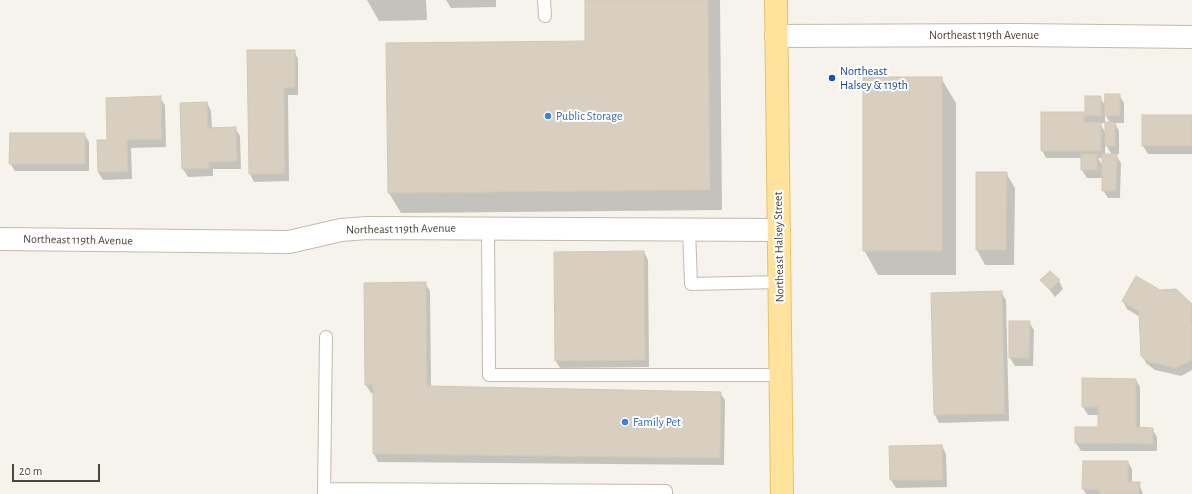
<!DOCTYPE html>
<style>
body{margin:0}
#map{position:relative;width:1192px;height:494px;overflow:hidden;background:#f6f3ec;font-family:"Alegreya Sans",sans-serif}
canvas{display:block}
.scale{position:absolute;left:12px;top:464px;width:88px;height:18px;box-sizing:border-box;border:2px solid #4b4439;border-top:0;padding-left:5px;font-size:12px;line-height:14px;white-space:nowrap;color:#4b4439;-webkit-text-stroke:3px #fff;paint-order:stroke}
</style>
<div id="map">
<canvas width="1192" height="494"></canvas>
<div class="scale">20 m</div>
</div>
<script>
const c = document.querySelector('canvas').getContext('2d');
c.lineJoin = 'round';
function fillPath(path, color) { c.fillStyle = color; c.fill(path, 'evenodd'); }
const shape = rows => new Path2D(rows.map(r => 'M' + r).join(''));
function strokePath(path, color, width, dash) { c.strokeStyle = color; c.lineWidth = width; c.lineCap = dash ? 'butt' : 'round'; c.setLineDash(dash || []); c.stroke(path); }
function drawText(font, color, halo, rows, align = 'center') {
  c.font = font + ' "Alegreya Sans",sans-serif'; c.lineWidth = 4; c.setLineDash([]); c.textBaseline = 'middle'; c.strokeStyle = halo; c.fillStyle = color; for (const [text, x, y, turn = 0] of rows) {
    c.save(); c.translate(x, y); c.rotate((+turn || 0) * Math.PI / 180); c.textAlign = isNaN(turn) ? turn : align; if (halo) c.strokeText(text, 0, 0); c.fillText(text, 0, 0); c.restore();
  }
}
fillPath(shape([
 [367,0,426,0,427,20,379,21],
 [446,0,496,0,496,7,451,8],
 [586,0,720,0,722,210,401,213,389,193,586,42],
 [248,51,294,51,298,59,298,95,288,95,289,181,254,182,250,174],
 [941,78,956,103,956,275,878,275,864,250],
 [1119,95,1124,103,1124,123,1115,123,1119,131,1119,154,1115,154,1121,163,1120,198,1108,198,1103,190,1103,178,1087,178,1082,170,1082,158,1046,158,1042,150,1083,113,1086,117,1086,97,1100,97,1106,107],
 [1105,114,1110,123,1105,123],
 [1100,123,1106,123,1106,134],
 [1105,143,1112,155,1105,155],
 [1098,158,1103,158,1103,166],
 [160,98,165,105,166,147,131,148,132,179,103,180,98,172,98,141,108,141],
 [207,103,211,111,212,129,235,128,240,136,241,169,213,169,213,176,188,177,183,169],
 [1192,116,1192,154,1148,154,1143,146],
 [84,134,89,142,89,171,15,171,10,163],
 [1006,173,1015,188,1014,265,985,265,977,250],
 [644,252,648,260,649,367,560,368,556,361],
 [1042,280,1059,281,1063,289,1055,297],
 [425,283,430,291,431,387,720,393,725,400,724,465,378,462,374,454,374,393,371,393,366,385],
 [1160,291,1192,306,1192,370,1181,376,1155,370,1147,364,1142,356,1140,317,1127,309,1123,301],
 [1001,292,1006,300,1009,421,939,423,935,415,932,294],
 [1010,322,1029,322,1034,330,1033,366,1015,366,1010,358],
 [1136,380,1140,387,1140,429,1152,429,1157,437,1157,451,1081,451,1076,443,1099,428,1099,415,1088,415,1083,407],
 [942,446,946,454,947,487,896,488,891,480],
 [1084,462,1128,462,1132,469,1132,483,1139,483,1143,494,1086,494,1083,489]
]), '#0003');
const building = shape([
 [585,0,708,0,710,190,388,193,386,43,585,41,585,0],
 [247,50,295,50,295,87,284,88,285,174,249,174,247,50],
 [863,77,942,77,942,251,863,251,863,77],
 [1105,94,1120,94,1120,116,1104,116,1105,94],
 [161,96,162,139,127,140,128,172,98,172,97,140,107,140,106,98,161,96],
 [1085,96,1101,96,1101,116,1085,115,1085,96],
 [207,102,208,128,236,127,237,161,209,162,209,168,182,169,180,103,207,102],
 [1041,112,1084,112,1084,122,1101,122,1101,151,1041,151,1041,112],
 [1142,115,1192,115,1192,146,1142,146,1142,115],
 [1105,122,1115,122,1115,146,1105,146,1105,122],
 [10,133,85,133,85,164,9,164,10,133],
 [1081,154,1097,154,1097,170,1081,170,1081,154],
 [1102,154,1117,154,1116,191,1102,191,1102,154],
 [976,172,1007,172,1006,250,976,250,976,172],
 [644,251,645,360,555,361,554,252,644,251],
 [1050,271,1060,280,1050,290,1040,280,1050,271],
 [1136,276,1160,290,1176,289,1192,304,1191,324,1192,324,1192,360,1176,368,1149,362,1141,356,1139,312,1122,301,1136,276],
 [426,282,427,386,721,392,720,458,373,454,373,385,365,385,364,283,426,282],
 [1002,291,1005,414,934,415,931,293,1002,291],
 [1009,321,1030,321,1029,358,1009,358,1009,321],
 [1082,378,1136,379,1136,427,1153,428,1153,444,1075,443,1075,427,1098,427,1098,407,1082,407,1082,378],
 [942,445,943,480,890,480,889,446,942,445],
 [1083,461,1128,461,1128,482,1140,482,1139,494,1099,494,1099,490,1082,489,1083,461]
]);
fillPath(building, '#d8cfc1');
strokePath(building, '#d3c7b4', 1);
const lane = shape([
 [544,0,545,16],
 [488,228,489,375,780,375],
 [689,229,691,284,780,282],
 [324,489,666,491,666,494],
 [324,494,326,337]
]);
const street = shape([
 [776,36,1016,35,1192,37],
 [0,239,289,242,341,230,367,228,779,230]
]);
const primary = shape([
 [776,0,782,494]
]);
strokePath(lane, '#c2bbae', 14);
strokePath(street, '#c2bbae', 24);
strokePath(primary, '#e6c16a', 24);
strokePath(lane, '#fff', 12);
strokePath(street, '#fff', 22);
strokePath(primary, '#ffe39c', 22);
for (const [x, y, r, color] of [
 [832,78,4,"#1a4fb4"],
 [548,116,4,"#3f7fe0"],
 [625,422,4,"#3f7fe0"]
]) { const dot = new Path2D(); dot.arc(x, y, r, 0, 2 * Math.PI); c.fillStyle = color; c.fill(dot); strokePath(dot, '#fff', 1.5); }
drawText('12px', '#4b4439', '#fff', [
 ["Northeast 119th Avenue",984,35],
 ["Northeast 119th Avenue",401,229,-1],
 ["Northeast 119th Avenue",78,240,1],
 ["Northeast Halsey Street",779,247,-91]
]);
drawText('12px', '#164399', '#fff', [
 ["Northeast",840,71],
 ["Halsey & 119th",840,85]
], 'left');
drawText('12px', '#366cbe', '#fff', [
 ["Public Storage",556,116],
 ["Family Pet",633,422]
], 'left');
</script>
